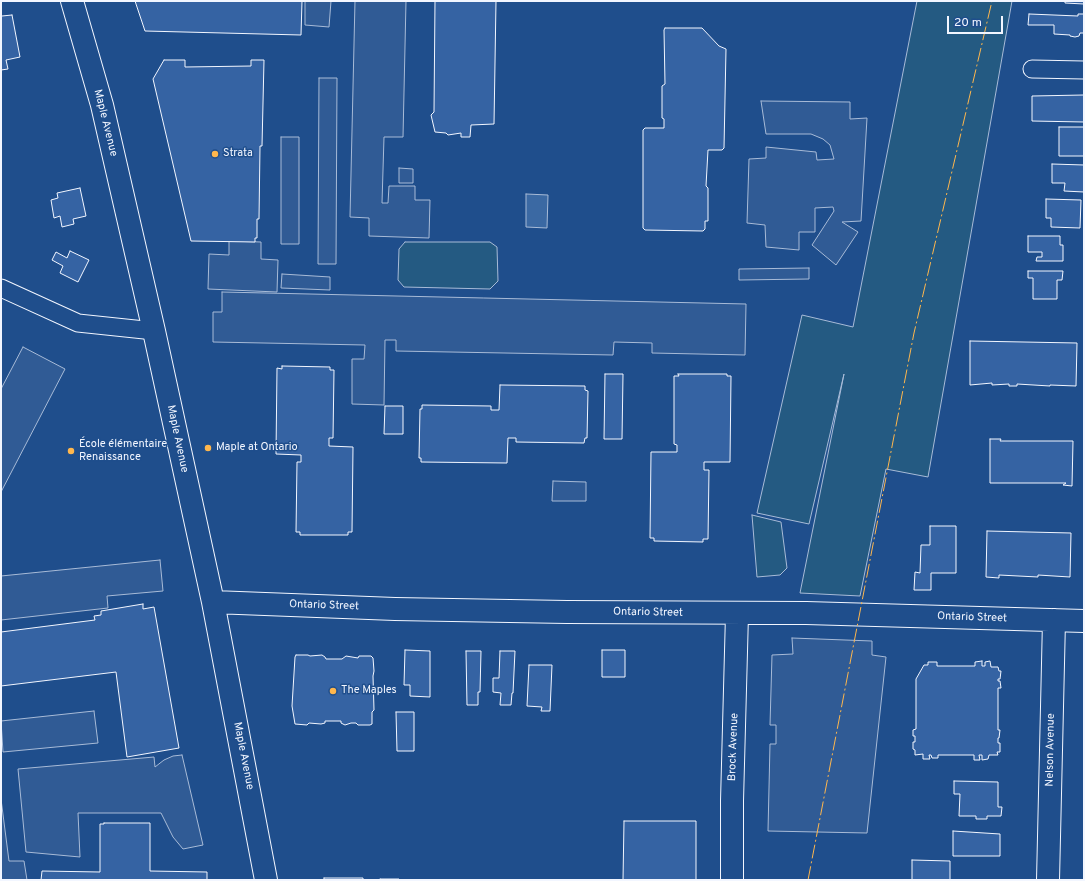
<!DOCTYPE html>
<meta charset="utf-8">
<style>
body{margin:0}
#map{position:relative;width:1085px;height:881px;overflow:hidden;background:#1f4e8c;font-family:Overpass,sans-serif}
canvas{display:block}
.frame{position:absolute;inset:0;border:2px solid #f2f6ff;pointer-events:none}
.scale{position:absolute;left:947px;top:16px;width:56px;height:18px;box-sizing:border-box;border:2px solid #f2f6ff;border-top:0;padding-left:5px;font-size:12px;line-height:14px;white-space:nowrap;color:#f2f6ff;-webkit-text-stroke:3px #1f4e8c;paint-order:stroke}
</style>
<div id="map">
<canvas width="1085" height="881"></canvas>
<div class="frame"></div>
<div class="scale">20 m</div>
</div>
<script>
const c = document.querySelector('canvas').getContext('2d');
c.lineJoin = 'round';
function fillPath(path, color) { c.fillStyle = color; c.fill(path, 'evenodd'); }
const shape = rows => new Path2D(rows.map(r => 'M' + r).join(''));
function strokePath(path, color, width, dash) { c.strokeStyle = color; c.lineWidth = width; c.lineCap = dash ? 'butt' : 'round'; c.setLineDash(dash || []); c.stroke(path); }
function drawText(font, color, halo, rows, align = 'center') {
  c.font = font + ' Overpass,sans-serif'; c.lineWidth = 3; c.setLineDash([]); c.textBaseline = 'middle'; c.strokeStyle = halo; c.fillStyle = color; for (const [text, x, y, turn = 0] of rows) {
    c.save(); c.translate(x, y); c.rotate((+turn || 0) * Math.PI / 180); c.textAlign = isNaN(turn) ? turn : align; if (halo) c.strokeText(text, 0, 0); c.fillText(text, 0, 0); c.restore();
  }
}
const green = shape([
 [917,1,1012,1,928,477,886,469,860,596,800,593,844,374,809,524,757,513,802,315,853,327,917,1],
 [405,242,490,242,497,247,498,281,490,289,404,287,398,280,399,249,405,242],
 [752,515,781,522,787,568,780,575,757,577,752,515]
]);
fillPath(green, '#245a82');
strokePath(green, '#a8bbd7', 1);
const parking = shape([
 [305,1,331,1,329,27,305,25,305,1],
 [355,1,406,1,403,137,384,137,382,203,388,203,389,186,415,186,415,200,430,200,429,238,369,236,369,218,350,217,355,1],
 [319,78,337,78,336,264,318,264,319,78],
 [761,101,850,102,850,119,867,118,861,221,842,222,858,232,836,265,812,245,834,211,833,207,815,208,815,232,799,232,799,250,766,247,765,225,747,223,749,159,766,158,766,147,816,152,817,160,834,159,830,145,823,139,811,134,766,134,761,101],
 [281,137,299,137,299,244,281,244,281,137],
 [399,168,413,169,413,183,399,183,399,168],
 [229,241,261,242,261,259,278,260,277,292,208,289,209,254,229,255,229,241],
 [809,268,809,279,739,280,739,269,809,268],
 [282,274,330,277,330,290,281,288,282,274],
 [222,292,746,304,745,355,652,353,652,343,614,342,613,355,396,351,396,340,385,340,384,405,352,404,352,359,364,359,365,345,213,342,213,312,222,312,222,292],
 [23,347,65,369,1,492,1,389,23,347],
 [553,481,586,482,586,501,552,501,553,481],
 [160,560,163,591,107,596,108,608,1,620,1,576,160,560],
 [792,638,872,641,872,655,886,657,867,833,768,831,770,744,776,744,776,725,770,725,772,655,793,654,792,638],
 [94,711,98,743,3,752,1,721,94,711],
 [182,755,203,845,183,849,173,837,161,813,78,813,80,857,26,852,18,769,154,757,155,767,164,760,173,756,182,755],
 [1,799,9,861,24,861,27,880,1,880,1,799]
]);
fillPath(parking, '#305b95');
strokePath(parking, '#a8bbd7', 1);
const water = shape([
 [526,194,548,195,547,228,526,227,526,194]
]);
fillPath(water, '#3b69a3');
strokePath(water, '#a8bbd7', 1);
const building = shape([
 [135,1,302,1,301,35,145,31,135,1],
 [435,1,496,1,494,124,471,125,470,137,461,137,461,133,448,135,446,133,435,132,431,115,434,112,435,1],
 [1065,1,1084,1,1084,4,1065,3,1065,1],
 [1029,14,1078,16,1078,14,1084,14,1084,33,1080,33,1079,36,1075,37,1070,36,1070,35,1054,34,1054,25,1028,25,1029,14],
 [12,15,20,57,6,60,8,69,1,70,1,17,2,16,12,15],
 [665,28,702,28,719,46,726,49,724,148,722,150,708,150,706,186,708,188,708,221,705,221,705,229,703,231,645,230,643,228,643,130,645,128,664,128,664,119,662,118,662,86,665,84,664,30,665,28],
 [164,60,185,60,185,67,251,66,251,60,264,60,262,146,260,146,259,219,257,219,257,238,255,238,255,242,191,241,153,79,164,60],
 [1084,95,1084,122,1032,121,1032,96,1084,95],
 [1059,127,1084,127,1084,156,1059,156,1059,127],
 [1052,164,1084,165,1084,192,1064,191,1065,183,1052,183,1052,164],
 [80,188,86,216,73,219,74,224,62,227,60,216,54,218,51,200,58,198,57,193,80,188],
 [1046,199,1081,200,1080,228,1051,227,1051,218,1046,218,1046,199],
 [1028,236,1060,236,1060,245,1063,245,1063,261,1036,261,1037,257,1042,257,1042,252,1028,252,1028,236],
 [70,251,89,260,78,282,60,273,63,266,52,260,56,252,67,258,70,251],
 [1028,271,1063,271,1062,280,1057,280,1057,299,1033,299,1033,278,1028,278,1028,271],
 [970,341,1077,343,1076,386,1050,385,1050,386,1017,384,1017,386,1009,386,1009,384,992,385,992,383,970,385,970,341],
 [282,366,330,367,330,370,334,370,333,438,329,438,329,446,353,447,352,532,348,532,348,535,300,535,300,532,296,532,297,462,301,462,301,455,276,454,277,368,282,369,282,366],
 [605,374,623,374,622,439,604,439,605,374],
 [678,374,727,374,727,376,731,376,730,462,704,462,704,470,709,470,708,539,703,539,703,542,654,541,654,538,650,538,651,452,677,452,677,445,674,444,674,376,679,376,678,374],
 [500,385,585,386,585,390,588,391,587,438,585,438,584,443,516,442,516,438,508,438,507,463,421,462,421,458,419,458,420,409,422,409,422,405,491,406,491,410,499,410,500,385],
 [385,406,403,406,403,434,384,434,385,406],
 [990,439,1001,439,1000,441,1073,441,1072,486,1063,485,1066,483,990,483,990,439],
 [930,526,956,526,956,573,931,573,931,590,914,590,915,572,920,573,921,545,930,545,930,526],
 [987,531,1071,533,1070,577,1038,575,1038,577,999,575,999,578,986,577,987,531],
 [143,604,143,609,154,607,179,748,127,757,116,672,1,686,1,632,95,620,94,616,101,615,101,611,143,604],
 [405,650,430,651,430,697,410,696,410,685,404,685,405,650],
 [602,650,625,650,625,677,602,677,602,650],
 [466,651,481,651,480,692,478,692,478,705,467,705,466,651],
 [500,651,515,651,513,693,512,693,511,705,500,705,501,693,493,692,493,678,499,678,500,651],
 [296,655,308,655,310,656,322,655,325,657,326,659,342,659,346,656,358,658,359,656,371,656,373,658,374,671,373,676,374,710,372,712,372,724,370,725,358,725,356,723,351,723,345,725,341,723,341,721,325,721,325,723,321,724,309,723,307,725,295,724,292,706,295,657,296,655],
 [982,661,982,666,985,666,985,662,990,661,991,667,998,667,999,671,1001,671,1000,679,998,679,998,681,1000,681,1001,688,998,688,998,730,1000,730,999,738,998,738,998,743,1000,743,1000,752,997,752,998,755,989,755,988,759,982,760,982,755,979,755,980,760,974,760,974,755,938,755,938,758,932,758,931,755,929,755,930,759,923,759,923,754,915,755,915,750,913,749,913,742,915,742,915,736,913,736,913,730,916,729,916,679,924,665,928,665,928,662,937,662,937,666,975,666,975,662,982,661],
 [529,665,552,665,550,711,541,711,542,707,527,706,529,665],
 [396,712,414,712,414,751,397,751,396,712],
 [954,781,998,782,998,807,1002,807,1001,816,987,816,987,819,976,819,976,816,959,816,960,794,954,794,954,781],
 [624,821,696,821,696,880,623,880,624,821],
 [104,823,150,823,150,871,207,872,207,880,41,880,42,871,100,872,100,824,104,824,104,823],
 [953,831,1000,834,1000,856,953,856,953,831],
 [912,860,950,861,950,880,912,880,912,860],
 [324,878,363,878,363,880,324,880,324,878],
 [380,879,399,879,399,880,379,880,380,879]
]);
fillPath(building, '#3563a3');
strokePath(building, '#f2f6ff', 1);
const street = shape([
 [1032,69,1084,70],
 [1,288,78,323,154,331]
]);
const secondary = shape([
 [72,1,102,105,154,331,213,602,266,880],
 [213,602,395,609,567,612,806,613,1084,621],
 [732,880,732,801,737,614],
 [1048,880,1054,620]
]);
strokePath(street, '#f2f6ff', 19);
strokePath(secondary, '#f2f6ff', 24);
strokePath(street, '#1f4e8c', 17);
strokePath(secondary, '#1f4e8c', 22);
strokePath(shape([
 [808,880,914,333,992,1]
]), '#ffb74d', 1, [14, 3, 2, 3]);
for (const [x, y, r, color] of [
 [215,154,4,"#ffb74d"],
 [208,448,4,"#ffb74d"],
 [71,451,4,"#ffb74d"],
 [333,691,4,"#ffb74d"]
]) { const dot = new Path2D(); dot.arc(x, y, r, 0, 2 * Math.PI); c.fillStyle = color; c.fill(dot); strokePath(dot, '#1f4e8c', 1.5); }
drawText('11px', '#f2f6ff', '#1f4e8c', [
 ["Maple Avenue",105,123,76],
 ["Maple Avenue",177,439,78],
 ["Ontario Street",324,606,2],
 ["Ontario Street",648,613,1],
 ["Ontario Street",972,618,2],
 ["Brock Avenue",734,747,-88],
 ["Nelson Avenue",1051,750,-89],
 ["Maple Avenue",243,756,79]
]);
drawText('11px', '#f2f6ff', '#1f4e8c', [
 ["Strata",223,154],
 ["École élémentaire",79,445],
 ["Renaissance",79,458],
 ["Maple at Ontario",216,448],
 ["The Maples",341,691]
], 'left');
</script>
